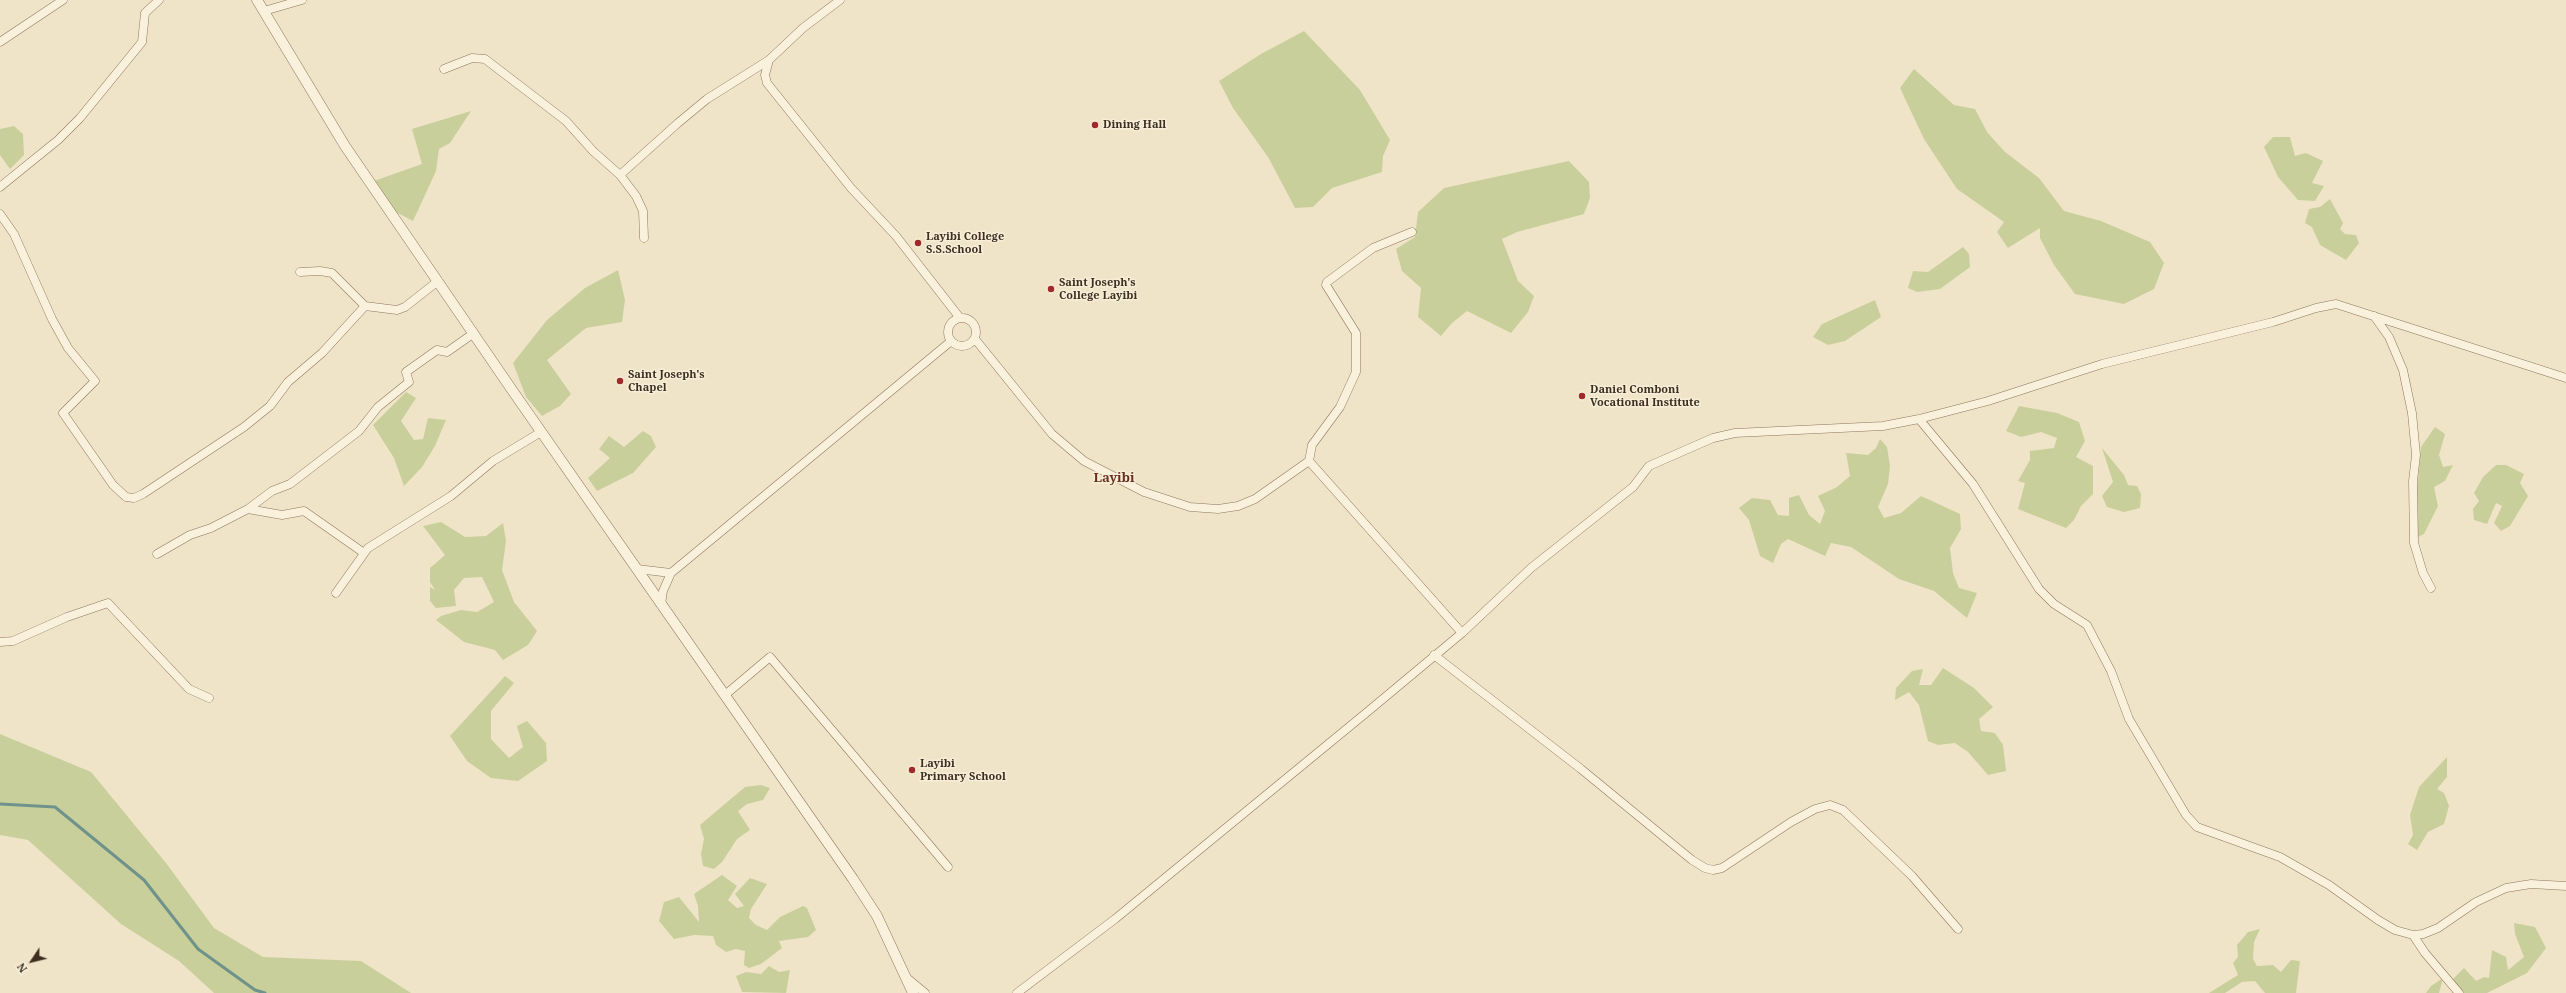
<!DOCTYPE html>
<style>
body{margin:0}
#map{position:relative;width:2566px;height:993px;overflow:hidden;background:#f0e4c8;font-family:"Noto Serif",serif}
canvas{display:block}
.north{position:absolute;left:12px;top:941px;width:40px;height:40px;-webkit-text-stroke:3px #f7eed8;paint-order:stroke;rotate:235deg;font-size:11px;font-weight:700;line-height:16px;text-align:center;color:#3d2e20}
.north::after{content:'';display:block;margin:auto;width:14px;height:18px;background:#3d2e20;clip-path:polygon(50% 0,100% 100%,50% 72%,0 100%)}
</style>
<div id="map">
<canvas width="2566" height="993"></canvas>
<div class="north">N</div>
</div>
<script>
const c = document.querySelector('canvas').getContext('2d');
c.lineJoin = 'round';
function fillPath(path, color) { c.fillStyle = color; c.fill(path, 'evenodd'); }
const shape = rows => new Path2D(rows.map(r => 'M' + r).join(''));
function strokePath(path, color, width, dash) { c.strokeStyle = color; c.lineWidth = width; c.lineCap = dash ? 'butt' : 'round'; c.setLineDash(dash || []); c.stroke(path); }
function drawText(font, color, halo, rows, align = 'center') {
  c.font = font + ' "Noto Serif",serif'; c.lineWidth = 3; c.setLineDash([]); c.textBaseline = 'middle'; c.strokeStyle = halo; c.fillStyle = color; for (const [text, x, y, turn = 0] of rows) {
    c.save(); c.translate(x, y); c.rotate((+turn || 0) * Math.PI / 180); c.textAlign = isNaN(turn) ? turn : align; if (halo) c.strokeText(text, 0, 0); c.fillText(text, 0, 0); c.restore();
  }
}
fillPath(shape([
 [1304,31,1360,90,1390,140,1383,156,1382,172,1332,188,1313,207,1295,208,1268,157,1233,108,1219,81,1261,54],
 [1914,69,1954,105,1975,109,1987,132,2005,152,2039,178,2064,211,2101,221,2150,242,2164,263,2154,289,2124,304,2075,294,2054,265,2040,238,2040,228,2008,248,1997,232,2004,222,1957,189,1924,139,1900,88],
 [471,111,450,143,439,149,436,171,413,221,394,211,374,181,422,164,412,129],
 [14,126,23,134,24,155,10,169,0,155,0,129],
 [2273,137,2290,137,2295,156,2306,153,2323,161,2312,183,2324,186,2315,201,2298,200,2278,177,2264,147],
 [1569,161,1589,182,1590,198,1584,214,1517,232,1502,239,1518,281,1534,296,1528,312,1511,333,1467,311,1452,323,1441,336,1418,317,1421,288,1402,271,1396,249,1415,237,1418,212,1444,188],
 [2330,199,2343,223,2340,229,2345,234,2356,235,2359,243,2346,260,2320,245,2312,227,2305,223,2309,209,2320,207],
 [1963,247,1969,254,1970,267,1940,289,1917,292,1908,288,1913,271,1928,272],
 [618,270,625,300,622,322,586,328,547,360,571,394,560,406,542,416,526,397,513,363,547,320,585,288],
 [1875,300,1881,317,1845,341,1828,345,1813,337,1822,324],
 [406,392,416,398,401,421,414,440,423,439,428,418,446,420,435,446,422,467,404,486,394,458,373,425],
 [2019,406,2057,413,2079,422,2085,441,2076,457,2093,466,2093,494,2081,506,2074,520,2066,528,2018,509,2025,483,2018,481,2030,460,2030,451,2054,448,2057,438,2041,432,2021,437,2006,431],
 [2435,427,2445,434,2439,455,2443,467,2453,465,2445,481,2434,487,2438,506,2424,534,2418,537,2417,492,2421,447],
 [643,431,651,436,656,447,633,473,597,491,588,478,610,458,599,449,609,436,624,447],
 [1880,439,1887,447,1890,466,1888,484,1878,507,1884,518,1901,513,1921,496,1960,514,1961,529,1950,548,1953,573,1959,588,1977,593,1967,618,1934,591,1899,579,1851,547,1831,543,1825,556,1788,539,1781,544,1773,563,1760,556,1749,520,1739,508,1752,498,1770,500,1778,515,1789,516,1789,498,1799,495,1809,515,1820,524,1825,511,1818,496,1837,487,1850,476,1846,453,1868,455,1876,448],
 [2102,448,2124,475,2128,485,2137,486,2141,494,2140,508,2124,512,2107,507,2102,496,2113,482],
 [2496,465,2506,465,2524,474,2520,483,2528,496,2510,526,2501,531,2494,523,2502,506,2496,503,2487,524,2474,520,2473,509,2479,501,2474,493,2483,477],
 [441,522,465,537,486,536,503,523,506,541,502,570,514,602,537,631,528,645,503,660,495,650,464,642,436,620,441,616,461,610,477,612,494,602,482,577,464,578,454,590,456,606,436,608,430,601,430,587,435,590,430,582,430,568,445,555,423,526],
 [1943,668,1974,688,1993,707,1979,719,1981,731,1995,733,2003,745,2006,771,1988,775,1968,752,1955,743,1938,745,1928,741,1919,705,1909,692,1895,700,1896,688,1912,671,1923,669,1919,685,1931,685],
 [505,676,514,683,491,711,491,739,509,758,523,747,517,726,527,721,546,743,547,761,518,781,491,778,467,761,450,736],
 [0,734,91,772,166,863,214,928,263,957,361,961,411,993,214,993,179,961,121,924,28,840,0,835],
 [2447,757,2447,777,2437,789,2444,793,2449,806,2444,824,2428,832,2417,850,2408,844,2413,835,2410,815,2419,787],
 [761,785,770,788,763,800,747,804,738,811,750,830,737,839,722,862,714,869,703,866,701,854,704,839,700,825,745,787],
 [722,875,737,886,728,900,737,908,744,906,735,894,750,878,767,884,751,909,749,918,756,925,767,930,780,917,803,906,807,908,816,930,808,937,779,941,782,948,761,964,749,968,744,965,745,951,736,949,726,952,716,945,713,936,694,935,674,939,659,921,664,902,679,897,699,922,698,906,694,894],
 [2514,923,2535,927,2546,948,2527,973,2487,993,2452,993,2453,979,2464,968,2476,981,2484,977,2489,978,2492,950,2506,957,2508,970,2524,957,2515,934],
 [2260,929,2254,942,2253,959,2257,966,2273,965,2281,972,2291,960,2300,961,2296,993,2265,993,2255,981,2242,982,2225,993,2209,993,2238,975,2233,963,2238,957,2237,945,2248,932],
 [769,966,779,972,790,970,786,993,742,992,736,976,746,972,761,974],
 [2443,978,2439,993,2426,993,2431,986]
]), '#c9cf9b');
strokePath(shape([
 [0,804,55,807,144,880,198,949,255,990,265,993]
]), '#6f938a', 3);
const minor = shape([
 [264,11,302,0],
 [0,42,63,0],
 [769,60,765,75,767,83,851,188,896,236,960,318],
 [444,69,472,58,485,59,566,121,593,151,620,175,636,196,643,211,644,238],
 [620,175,678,123,707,99,769,60,803,28,840,0],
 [0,187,58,140,80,118,142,42,145,13,159,0],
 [0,214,14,234,52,319,68,348,95,381,63,413,113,485,126,497,134,498,143,494,244,427,270,406,288,382,322,353,365,306],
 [300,272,320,271,332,273,365,306,397,310,405,307,438,281],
 [2374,316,2389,337,2403,370,2412,413,2416,455,2413,481,2414,543,2423,573,2431,588],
 '948 332a14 14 0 1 1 28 0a14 14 0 1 1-28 0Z',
 [975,339,1052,434,1084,461,1144,492,1190,507,1218,509,1238,506,1255,499,1309,461,1312,445,1340,407,1356,372,1356,333,1326,285,1327,282,1373,248,1412,232],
 [1919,419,1973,484,2039,589,2054,604,2087,625,2111,671,2129,719,2186,815,2197,827,2280,857,2329,885,2378,920,2395,930,2413,935,2423,934,2438,928,2476,902,2506,888,2531,884,2566,886],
 [1309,461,1462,633],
 [248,509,272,491,290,484,359,431,378,407,409,382,406,372,437,350,447,352,474,333],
 [157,554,190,535,211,528,248,509,282,515,304,511,364,553],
 [637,569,671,573],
 [336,593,368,548,451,496,493,461,541,432],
 [661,604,663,591,671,573,950,342],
 [0,642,13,641,67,617,108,603,189,689,209,698],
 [1434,655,1581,769,1692,860,1705,868,1713,870,1722,868,1791,822,1815,809,1830,805,1843,810,1912,876,1958,929],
 [725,695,770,657,948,867],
 [2413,935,2425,953,2459,993],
 [907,978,925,993],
 [1017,993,1115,919,1366,713,1462,633,1531,568,1633,487,1649,466,1713,438,1735,433,1883,426,1919,419,1988,401,2102,364,2273,322,2316,308,2336,304,2566,378]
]);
const tertiary = shape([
 [257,0,345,146,512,390,853,879,877,916,913,993]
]);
strokePath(minor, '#8d765c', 9);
strokePath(tertiary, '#8d765c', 11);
strokePath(minor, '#faf1dc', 8);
strokePath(tertiary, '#faf1dc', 10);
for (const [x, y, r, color] of [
 [1095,125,4,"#9e2a2b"],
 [918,243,4,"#9e2a2b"],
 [1051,289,4,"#9e2a2b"],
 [620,381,4,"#9e2a2b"],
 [1582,396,4,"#9e2a2b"],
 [912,770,4,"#9e2a2b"]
]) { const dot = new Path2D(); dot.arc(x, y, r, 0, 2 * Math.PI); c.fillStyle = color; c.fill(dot); strokePath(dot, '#f7eed8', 1.5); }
drawText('bold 11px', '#3d2e20', '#f7eed8', [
 ["Dining Hall",1103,125],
 ["Layibi College",926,237],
 ["S.S.School",926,250],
 ["Saint Joseph's",1059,283],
 ["College Layibi",1059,296],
 ["Saint Joseph's",628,375],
 ["Chapel",628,388],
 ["Daniel Comboni",1590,390],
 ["Vocational Institute",1590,403],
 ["Layibi",920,764],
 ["Primary School",920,777]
], 'left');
drawText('bold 13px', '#6b2e1e', '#f7eed8', [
 ["Layibi",1114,478]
]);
</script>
